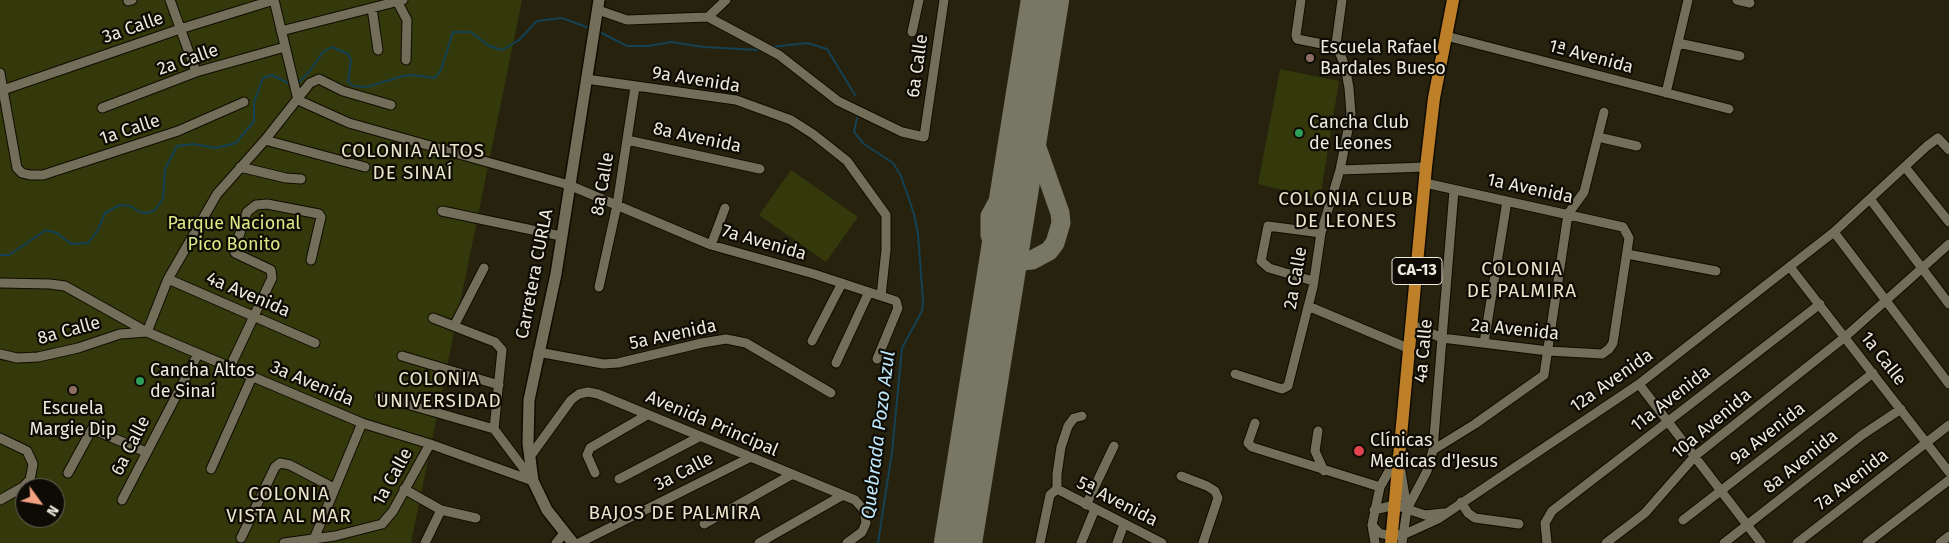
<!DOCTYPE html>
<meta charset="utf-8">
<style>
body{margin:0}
#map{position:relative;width:1949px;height:543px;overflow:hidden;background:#26220e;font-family:"Fira Sans",sans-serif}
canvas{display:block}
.north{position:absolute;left:15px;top:478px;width:50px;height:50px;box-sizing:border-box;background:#0d0b04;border:1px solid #66645b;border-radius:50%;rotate:122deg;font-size:14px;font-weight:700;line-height:20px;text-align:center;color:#eceadd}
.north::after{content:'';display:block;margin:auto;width:18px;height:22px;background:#f2a07f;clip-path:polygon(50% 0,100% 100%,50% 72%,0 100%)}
</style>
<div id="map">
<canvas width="1949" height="543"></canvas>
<div class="north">N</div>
</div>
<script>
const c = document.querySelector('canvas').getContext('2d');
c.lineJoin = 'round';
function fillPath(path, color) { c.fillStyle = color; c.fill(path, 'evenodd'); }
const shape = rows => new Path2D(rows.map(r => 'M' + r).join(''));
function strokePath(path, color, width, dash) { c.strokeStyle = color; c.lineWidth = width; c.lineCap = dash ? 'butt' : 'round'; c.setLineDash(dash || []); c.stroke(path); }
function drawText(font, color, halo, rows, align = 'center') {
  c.font = font + ' "Fira Sans",sans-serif'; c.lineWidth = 4.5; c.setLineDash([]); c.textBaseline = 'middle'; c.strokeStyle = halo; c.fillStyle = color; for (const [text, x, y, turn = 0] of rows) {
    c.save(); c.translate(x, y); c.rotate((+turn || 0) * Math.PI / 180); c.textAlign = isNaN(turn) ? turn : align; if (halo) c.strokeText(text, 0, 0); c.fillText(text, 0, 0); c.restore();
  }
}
fillPath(shape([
 [0,0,522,0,411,543,0,543],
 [25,488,55,488,55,518,25,518],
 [1280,69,1339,81,1320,199,1258,184],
 [791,170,858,217,826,262,759,215]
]), '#33390b');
strokePath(shape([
 [598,31,627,46,648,46,671,42,704,47,757,50],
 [772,47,807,43,827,49,855,95],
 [298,83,309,72,323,52,332,47,348,54,351,60,348,82,353,86,367,87,403,76,413,75,435,78,441,70,453,32,471,32,489,46,502,50,519,40,537,21,562,18,589,28],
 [857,118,854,132,864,144,893,163,901,176,914,214,918,234,923,301,922,311,902,348,892,452,878,543],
 [0,255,9,255,46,230,57,233,71,244,88,243,98,230,105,213,120,205,130,206,140,212,148,213,155,210,163,199,165,169,177,146,194,144,216,148,236,143,254,121,254,102,263,78,272,75,290,84]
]), '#144153', 2);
strokePath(shape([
 [1016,180,996,205,990,216,990,235,995,245,1011,258,1022,261,1032,260,1049,251,1055,243,1061,223,1060,213,1029,125,1028,110]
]), '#787664', 19);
strokePath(shape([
 [958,543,1045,0]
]), '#787664', 48);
const street = shape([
 [170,0,196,72],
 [274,0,298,100],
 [1301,0,1296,35,1297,39,1337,47],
 [1737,0,1750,3],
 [128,1,132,0],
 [397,1,407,20,406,60],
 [372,8,378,50],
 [598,10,627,20,708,17],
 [708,17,779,55,838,101,902,132,924,137,944,0],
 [708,17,726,0],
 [281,31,403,0],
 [912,32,919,0],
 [1446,36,1729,109],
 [1678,43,1740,56],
 [0,73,17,168,22,173,30,175,43,175,178,131,244,102],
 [586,79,736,100,791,120,813,134,847,161,886,215,886,250,881,296],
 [3,90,180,29,274,0],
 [1666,93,1688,0],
 [298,100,349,123,569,185,711,245,814,274,896,301,898,308,877,359],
 [102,108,196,72,285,47],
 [1598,137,1637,146],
 [265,140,365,167],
 [627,140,760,169],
 [240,167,286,178,301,179],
 [1905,167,1949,222],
 [1340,170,1426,167],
 [1870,199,1949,304],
 [442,211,561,236],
 [1834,232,1949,384],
 [711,245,725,208],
 [1627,254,1716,271],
 [1790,267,1949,472],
 [168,279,315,343],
 [1313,281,1269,268,1261,261,1268,226,1321,233],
 [0,283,50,284,65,286,147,332,362,423,430,444,533,481],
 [599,287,617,205,635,87],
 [1308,306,1410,349],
 [433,318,487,339,495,342,502,350,494,429,533,481],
 [1412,325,1442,338,1548,351,1602,354,1609,349,1613,343,1629,238,1623,227,1425,183],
 [454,326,484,268],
 [147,332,168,279,217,194,265,140,310,83,319,79,343,91,391,105],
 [812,341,842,283],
 [1484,343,1507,201],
 [538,352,603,364,618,363,702,343,726,339,746,343,831,393],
 [0,354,17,358,38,357,78,348,120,334,147,332],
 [402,356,499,385],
 [836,363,869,292],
 [230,367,272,278,271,270,235,253,235,248,247,212,256,205,267,204,319,214,321,217,311,260],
 [1235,374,1282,389,1288,386,1313,287,1321,233,1340,170,1351,114,1349,88,1345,66,1336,44,1342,0],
 [1639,384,1761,543],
 [379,396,494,429],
 [1255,423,1248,443,1252,447,1380,487],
 [1318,431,1315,451,1324,471],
 [0,438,27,451,33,464,30,480,23,487,0,500],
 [1433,450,1475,424,1544,375,1568,214,1584,192,1604,112],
 [529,458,571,400,579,394,588,392,598,394,855,500,864,510,866,523,862,532,847,543],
 [211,469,252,377],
 [1401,472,1407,509,1402,543],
 [68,473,92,429,146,452],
 [595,473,587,455,590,448,647,415],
 [1181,476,1207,486,1215,491,1218,498,1203,543],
 [619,479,699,437],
 [404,489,441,510,476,518],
 [1057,489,1162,543],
 [122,500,198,354],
 [1461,502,1468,513,1475,518,1519,524],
 [1086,505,1114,446],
 [1407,509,1427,471,1433,450,1454,190],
 [1374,510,1395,505,1425,515,1444,513],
 [1683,520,1873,373],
 [704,524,791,475],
 [1372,525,1379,533,1391,536,1405,534,1438,519,1639,384,1834,232,1927,146,1938,138,1949,150],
 [241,538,275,467,280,463,290,465,334,488],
 [314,539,362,423],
 [284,543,335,536,382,524,393,511,430,444],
 [425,543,441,510],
 [556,543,565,532],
 [579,543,749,458],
 [759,543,843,495],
 [1040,543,1050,495,1057,489,1057,474,1061,447,1068,426,1074,418,1082,416],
 [1081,543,1095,509],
 [1117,543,1124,524],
 [1375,543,1372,525,1380,487,1397,457],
 [1547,543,1545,523,1552,511,1820,304],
 [1606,543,1645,513,1695,456,1845,337,1949,244],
 [1724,543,1862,435,1901,409],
 [1797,543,1949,425],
 [1867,543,1949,480],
 [1940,543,1949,536]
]);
const secondary = shape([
 [573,543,547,510,533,481,528,443,529,400,556,274,599,0]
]);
const primary = shape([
 [1391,543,1426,167,1434,98,1453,0]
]);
strokePath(street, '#0f0b00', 11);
strokePath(secondary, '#0f0b00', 14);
strokePath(primary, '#0f0b00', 15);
strokePath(street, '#736e59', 9);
strokePath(secondary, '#736e59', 11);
strokePath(primary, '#bd7f28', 12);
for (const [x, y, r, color] of [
 [1310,58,5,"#8d6e63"],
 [1299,133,5,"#2e9e5b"],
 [140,381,5,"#2e9e5b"],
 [73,390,5,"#8d6e63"],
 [1359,451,6,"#e0444e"]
]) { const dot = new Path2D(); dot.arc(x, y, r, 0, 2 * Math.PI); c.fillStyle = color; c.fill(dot); strokePath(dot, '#0d0b04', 2); }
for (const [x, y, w] of [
 [1417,271,50]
]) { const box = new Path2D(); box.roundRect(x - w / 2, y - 13.5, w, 27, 4); c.fillStyle = '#0d0b04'; c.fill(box); strokePath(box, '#eceadd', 1); }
drawText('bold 16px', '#eceadd', null, [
 ["CA-13",1417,271]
]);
drawText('18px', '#eceadd', '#0d0b04', [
 ["3a Calle",133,28,-19],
 ["1ª Avenida",1591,57,15],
 ["2a Calle",188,60,-19],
 ["6a Calle",918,66,-82],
 ["9a Avenida",696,80,9],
 ["1a Calle",130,130,-18],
 ["8a Avenida",697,138,12],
 ["8a Calle",603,184,-80],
 ["1a Avenida",1530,189,12],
 ["7a Avenida",764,243,16],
 ["Carretera CURLA",535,274,-79],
 ["2a Calle",1296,278,-80],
 ["4a Avenida",248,295,23],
 ["2a Avenida",1515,330,6],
 ["8a Calle",69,331,-15],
 ["5a Avenida",673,335,-12],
 ["4a Calle",1424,351,-85],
 ["1a Calle",1883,359,52],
 ["12a Avenida",1612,381,-35],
 ["3a Avenida",312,384,23],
 ["11a Avenida",1671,399,-38],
 ["Avenida Principal",712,424,23],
 ["10a Avenida",1712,424,-40],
 ["9a Avenida",1768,434,-38],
 ["6a Calle",131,446,-63],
 ["8a Avenida",1801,462,-39],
 ["3a Calle",684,472,-27],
 ["1a Calle",393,477,-61],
 ["7a Avenida",1852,480,-38],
 ["5ª Avenida",1117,502,27]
]);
drawText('18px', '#eceadd', '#0d0b04', [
 ["Escuela Rafael",1320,48],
 ["Bardales Bueso",1320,69],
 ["Cancha Club",1309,123],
 ["de Leones",1309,144],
 ["Cancha Altos",150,371],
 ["de Sinaí",150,392],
 ["Escuela",73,409,"center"],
 ["Margie Dip",73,430,"center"],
 ["Clínicas",1370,441],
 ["Medicas d'Jesus",1370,462]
], 'left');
drawText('18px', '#d9e986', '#0d0b04', [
 ["Parque Nacional",234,224],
 ["Pico Bonito",234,245]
]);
c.letterSpacing = '1px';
drawText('19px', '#eae4cb', '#0d0b04', [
 ["COLONIA ALTOS",413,152],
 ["DE SINAÍ",413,174],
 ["COLONIA CLUB",1346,200],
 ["DE LEONES",1346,222],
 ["COLONIA",1522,270],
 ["DE PALMIRA",1522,292],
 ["COLONIA",439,380],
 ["UNIVERSIDAD",439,402],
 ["COLONIA",289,495],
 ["VISTA AL MAR",289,517],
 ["BAJOS DE PALMIRA",675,514]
]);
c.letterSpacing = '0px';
drawText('italic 19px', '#bee7fa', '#0d0b04', [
 ["Quebrada Pozo Azul",879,435,-83]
]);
</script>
